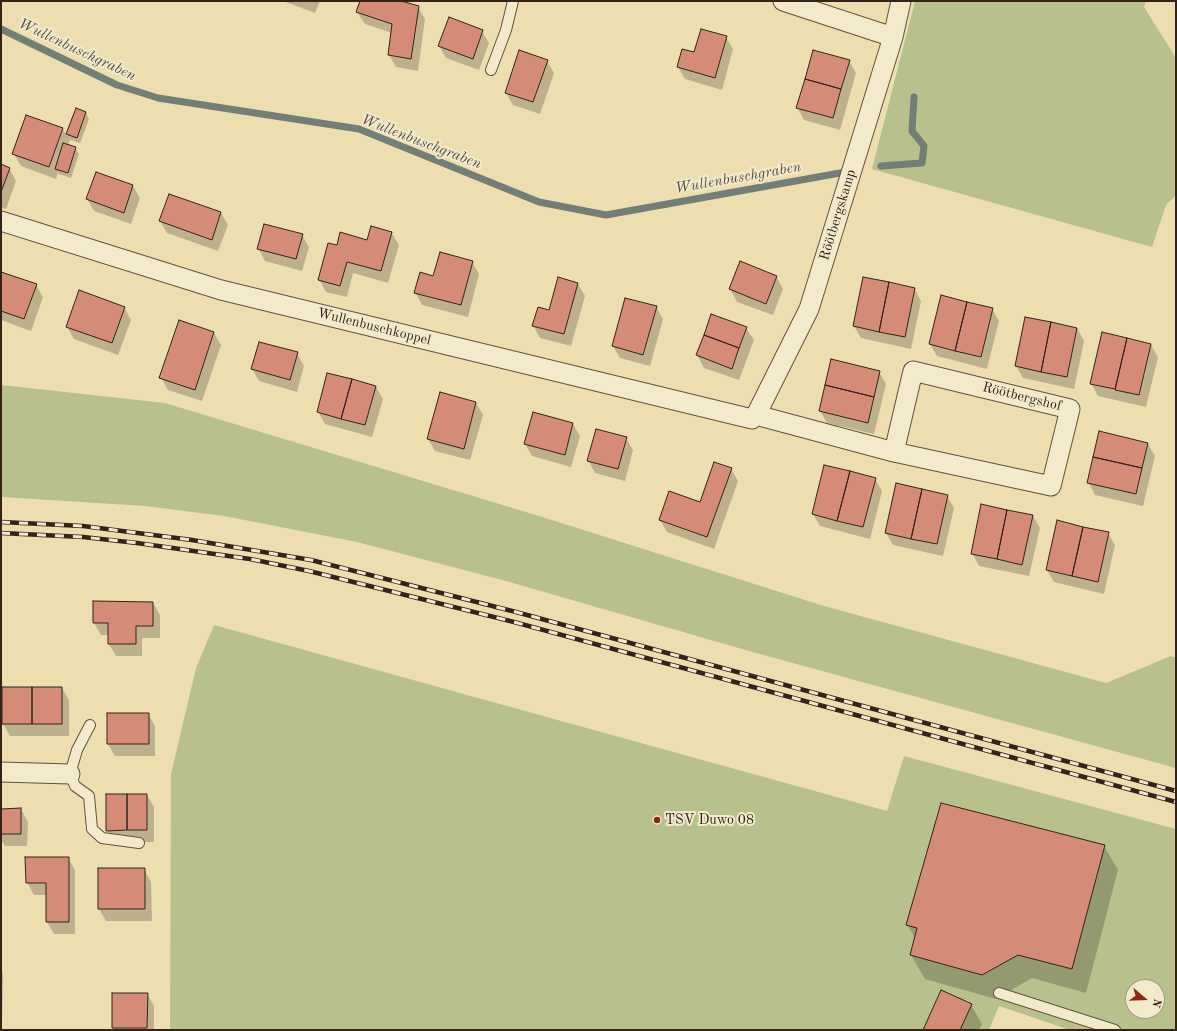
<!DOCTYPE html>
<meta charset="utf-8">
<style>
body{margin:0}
#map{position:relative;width:1177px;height:1031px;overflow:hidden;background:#ecdeaf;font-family:"Old Standard TT",serif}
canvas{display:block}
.frame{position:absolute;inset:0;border:2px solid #34221b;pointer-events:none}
.north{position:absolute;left:1125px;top:979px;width:40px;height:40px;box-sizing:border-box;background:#f3eacb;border:1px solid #a79a85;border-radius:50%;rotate:109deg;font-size:11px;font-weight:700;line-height:16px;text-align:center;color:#34221b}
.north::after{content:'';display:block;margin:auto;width:14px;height:18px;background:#8f2418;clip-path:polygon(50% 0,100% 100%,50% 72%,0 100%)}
</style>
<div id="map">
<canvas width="1177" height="1031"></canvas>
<div class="frame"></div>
<div class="north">N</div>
</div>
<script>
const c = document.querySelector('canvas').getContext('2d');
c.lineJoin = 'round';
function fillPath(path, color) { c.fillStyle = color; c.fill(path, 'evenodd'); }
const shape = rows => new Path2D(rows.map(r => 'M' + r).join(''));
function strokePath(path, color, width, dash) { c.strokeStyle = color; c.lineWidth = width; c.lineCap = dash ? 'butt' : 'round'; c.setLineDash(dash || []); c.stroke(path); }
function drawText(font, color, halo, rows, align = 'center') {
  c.font = font + ' "Old Standard TT",serif'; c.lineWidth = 4; c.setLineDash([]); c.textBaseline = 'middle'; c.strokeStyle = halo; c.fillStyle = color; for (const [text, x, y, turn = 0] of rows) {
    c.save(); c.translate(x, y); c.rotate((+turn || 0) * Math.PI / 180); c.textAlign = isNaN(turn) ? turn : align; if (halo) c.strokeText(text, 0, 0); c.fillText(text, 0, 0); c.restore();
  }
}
fillPath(shape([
 [915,1,1146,1,1144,7,1176,58,1176,195,1166,205,1152,247,872,169],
 [1,385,165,403,539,516,824,606,1106,683,1171,656,1176,658,1176,768,749,651,506,581,357,542,224,516,145,506,1,497],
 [214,625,887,811,904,756,1176,829,1176,1030,1070,1030,999,1006,989,1030,170,1030,171,774,196,668],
 [1133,987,1157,987,1157,1011,1133,1011]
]), '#b8c18b');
fillPath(shape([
 [283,1,320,1,315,13],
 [361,1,397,1,418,7,425,19,418,71,396,67,389,55,392,33,365,24,357,12],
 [482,31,489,43,479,70,446,58,439,46],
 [726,37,733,49,722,90,685,79,678,67],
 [547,61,554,73,540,114,513,105,506,93],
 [849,61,856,73,840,130,804,120,797,107],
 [77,110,86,113,89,119,80,143,70,140,68,145,75,148,79,154,71,178,59,174,58,172,56,179,21,166,14,154,62,128,67,136],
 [1,165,9,168,16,181,6,209,1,207],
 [96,173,133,186,140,198,131,224,94,211,87,199],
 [169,195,221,213,228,225,218,251,167,233,160,221],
 [391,232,399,245,388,283,353,273,347,297,326,292,319,279,338,246,368,241],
 [302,235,309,247,302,271,265,261,258,248],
 [472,262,479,274,468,317,422,305,415,292],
 [1,273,36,285,43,297,31,331,1,320],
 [776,276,783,289,773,315,737,302,730,289],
 [578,284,585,296,571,346,540,338,533,325],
 [914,288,921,301,911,349,861,338,854,326],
 [124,307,131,320,118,355,74,339,67,327],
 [656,307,663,319,650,366,620,358,613,346],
 [992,309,999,321,987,369,937,356,930,344],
 [1026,318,1077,328,1084,341,1074,389,1023,378,1016,366],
 [746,328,754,340,739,380,704,368,697,355],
 [214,333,221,345,202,401,168,390,161,377],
 [1103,333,1151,345,1158,357,1146,407,1098,396,1091,383],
 [297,353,304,366,297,392,259,381,252,369],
 [879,372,886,384,874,434,827,423,820,411],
 [376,387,383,399,372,437,325,424,318,412],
 [476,403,483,415,470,460,435,451,428,439],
 [573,424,580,436,571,467,532,456,525,444],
 [626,438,633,450,625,481,595,473,588,460],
 [1148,444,1155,456,1143,506,1095,495,1088,482],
 [731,469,738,481,714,549,667,532,660,520,701,503],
 [875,479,882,491,870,539,820,526,813,514],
 [947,496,954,508,943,556,893,545,886,533],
 [1033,516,1040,528,1029,576,979,566,972,553],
 [1108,533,1115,545,1104,594,1054,582,1047,570],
 [153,603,160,615,160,638,142,638,142,656,116,656,109,644,109,635,101,635,94,623],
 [3,688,62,688,69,700,69,736,10,736,3,724],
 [148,714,155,726,155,756,115,756,108,744],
 [147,795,154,807,154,842,114,842,107,830],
 [21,809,28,822,27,846,5,846,1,839,1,810],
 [1104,846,1118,870,1086,993,1032,978,996,999,925,979,911,955,915,938,907,925],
 [68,858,75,870,75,934,54,934,47,922,47,895,34,895,27,882],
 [144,869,151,882,152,921,106,921,99,909],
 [1,970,3,974,2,1021,1,1021],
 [147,994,154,1006,154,1030,114,1030,113,1028],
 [971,1005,982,1024,979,1030,924,1030]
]), '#0003');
strokePath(shape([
 [1,29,117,85,158,98,359,129,539,202,606,215,840,173],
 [881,166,922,163,924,146,912,131,914,97]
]), '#727e76', 7);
const building = shape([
 [360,1,401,1,419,6,411,59,388,55,392,24,356,12,360,1],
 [449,17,483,30,473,59,438,46,449,17],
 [701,29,727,36,715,78,677,67,682,49,694,52,701,29],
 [519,50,548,60,533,102,505,93,519,50],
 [813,50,850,60,841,89,805,79,813,50],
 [805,79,841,89,833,118,796,108,805,79],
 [76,108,86,112,77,138,66,134,76,108],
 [26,115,63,128,49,167,12,154,26,115],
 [63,143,76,147,68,173,55,169,63,143],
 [1,164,10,168,1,192,1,164],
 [96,172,133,185,124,213,86,199,96,172],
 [169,194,221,212,212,240,159,221,169,194],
 [264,224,303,234,296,259,257,249,264,224],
 [371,226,392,232,381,271,347,262,340,286,318,280,328,243,337,245,340,232,367,240,371,226],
 [440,252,473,261,461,305,414,293,420,272,433,276,440,252],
 [740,261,777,276,766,304,729,289,740,261],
 [1,272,37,284,24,319,1,311,1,272],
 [558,277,578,283,564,334,532,326,538,307,549,310,558,277],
 [863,277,889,282,879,332,853,326,863,277],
 [889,282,915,288,905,337,879,332,889,282],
 [79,290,125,307,112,343,66,327,79,290],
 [941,295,967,302,955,351,929,344,941,295],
 [625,298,657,306,643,355,612,346,625,298],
 [967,302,993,308,981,357,955,351,967,302],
 [711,314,747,327,739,348,704,335,711,314],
 [1025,317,1051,322,1041,372,1015,366,1025,317],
 [179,320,214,332,195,390,159,378,179,320],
 [1051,322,1077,328,1067,377,1041,372,1051,322],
 [1102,332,1127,338,1115,389,1090,384,1102,332],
 [704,335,739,348,732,369,696,355,704,335],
 [1127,338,1151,344,1139,395,1115,390,1127,338],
 [259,342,298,352,290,380,251,369,259,342],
 [831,359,880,371,874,397,825,385,831,359],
 [327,373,352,379,341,419,317,412,327,373],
 [352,379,376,386,365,425,341,419,352,379],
 [825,385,874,397,868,423,819,411,825,385],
 [440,392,476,402,464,449,427,439,440,392],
 [533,412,573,423,565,455,524,444,533,412],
 [596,429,627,437,618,469,587,461,596,429],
 [1099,431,1148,443,1142,468,1093,457,1099,431],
 [1093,457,1142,468,1136,494,1087,483,1093,457],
 [714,462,732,468,707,537,659,520,669,491,700,502,714,462],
 [824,465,850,471,837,521,812,514,824,465],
 [850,471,876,478,863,527,837,521,850,471],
 [896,483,922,489,911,539,885,533,896,483],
 [922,489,948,495,937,544,911,539,922,489],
 [981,504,1007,510,997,559,971,554,981,504],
 [1007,510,1033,515,1022,565,997,559,1007,510],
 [1057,520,1083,527,1072,576,1046,570,1057,520],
 [1083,527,1109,532,1098,582,1072,576,1083,527],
 [93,601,153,602,153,626,136,626,136,644,108,644,108,623,93,623,93,601],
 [2,687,32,687,32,724,2,724,2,687],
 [32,687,62,687,62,724,32,724,32,687],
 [107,713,149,713,149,744,107,744,107,713],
 [106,794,127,794,127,830,106,831,106,794],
 [127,794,147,794,147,830,127,830,127,794],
 [941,803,1105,845,1072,969,1018,955,982,975,910,955,917,928,906,925,941,803],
 [21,808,21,834,1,834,1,809,21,808],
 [25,857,69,857,69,922,46,922,46,883,26,883,25,857],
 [98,868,145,868,145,909,98,909,98,868],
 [941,990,972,1004,960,1030,923,1030,941,990],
 [112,993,148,993,147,1028,112,1028,112,993]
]);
fillPath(building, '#d48c76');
strokePath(building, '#34221b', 1);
const lane = shape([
 [491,70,506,30,513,1],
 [90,725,77,750,70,774,75,786,89,796,92,829,102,838,139,843],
 [999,993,1115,1030]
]);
const street = shape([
 [783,1,893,37],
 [1,221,221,290,752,419,756,415,809,309,893,37,901,1],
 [756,415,894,452,1051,486,1070,409,913,371,894,452],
 [1,772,70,774]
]);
strokePath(lane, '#625140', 12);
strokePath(street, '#625140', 21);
strokePath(lane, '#f3eacb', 10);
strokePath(street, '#f3eacb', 19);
const rail = shape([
 [1,522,83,526,192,540,311,560,516,612,1176,791],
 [1,533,83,537,137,543,250,559,309,571,514,622,1176,802]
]);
strokePath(rail, '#34221b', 4.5);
strokePath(rail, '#f3eacb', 3, [9]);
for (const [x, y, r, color] of [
 [657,820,4,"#8f2418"]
]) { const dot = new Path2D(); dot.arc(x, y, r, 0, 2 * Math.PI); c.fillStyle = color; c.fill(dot); strokePath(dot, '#f3eacb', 1.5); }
drawText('14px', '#34221b', '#f3eacb', [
 ["Röötbergskamp",838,215,-73],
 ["Wullenbuschkoppel",374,327,14],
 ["Röötbergshof",1022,397,14]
]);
drawText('14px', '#34221b', '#f3eacb', [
 ["TSV Duwo 08",665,820]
], 'left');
drawText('italic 15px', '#535049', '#f3eacb', [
 ["Wullenbuschgraben",77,50,25],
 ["Wullenbuschgraben",421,142,21],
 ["Wullenbuschgraben",738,178,-10]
]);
</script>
